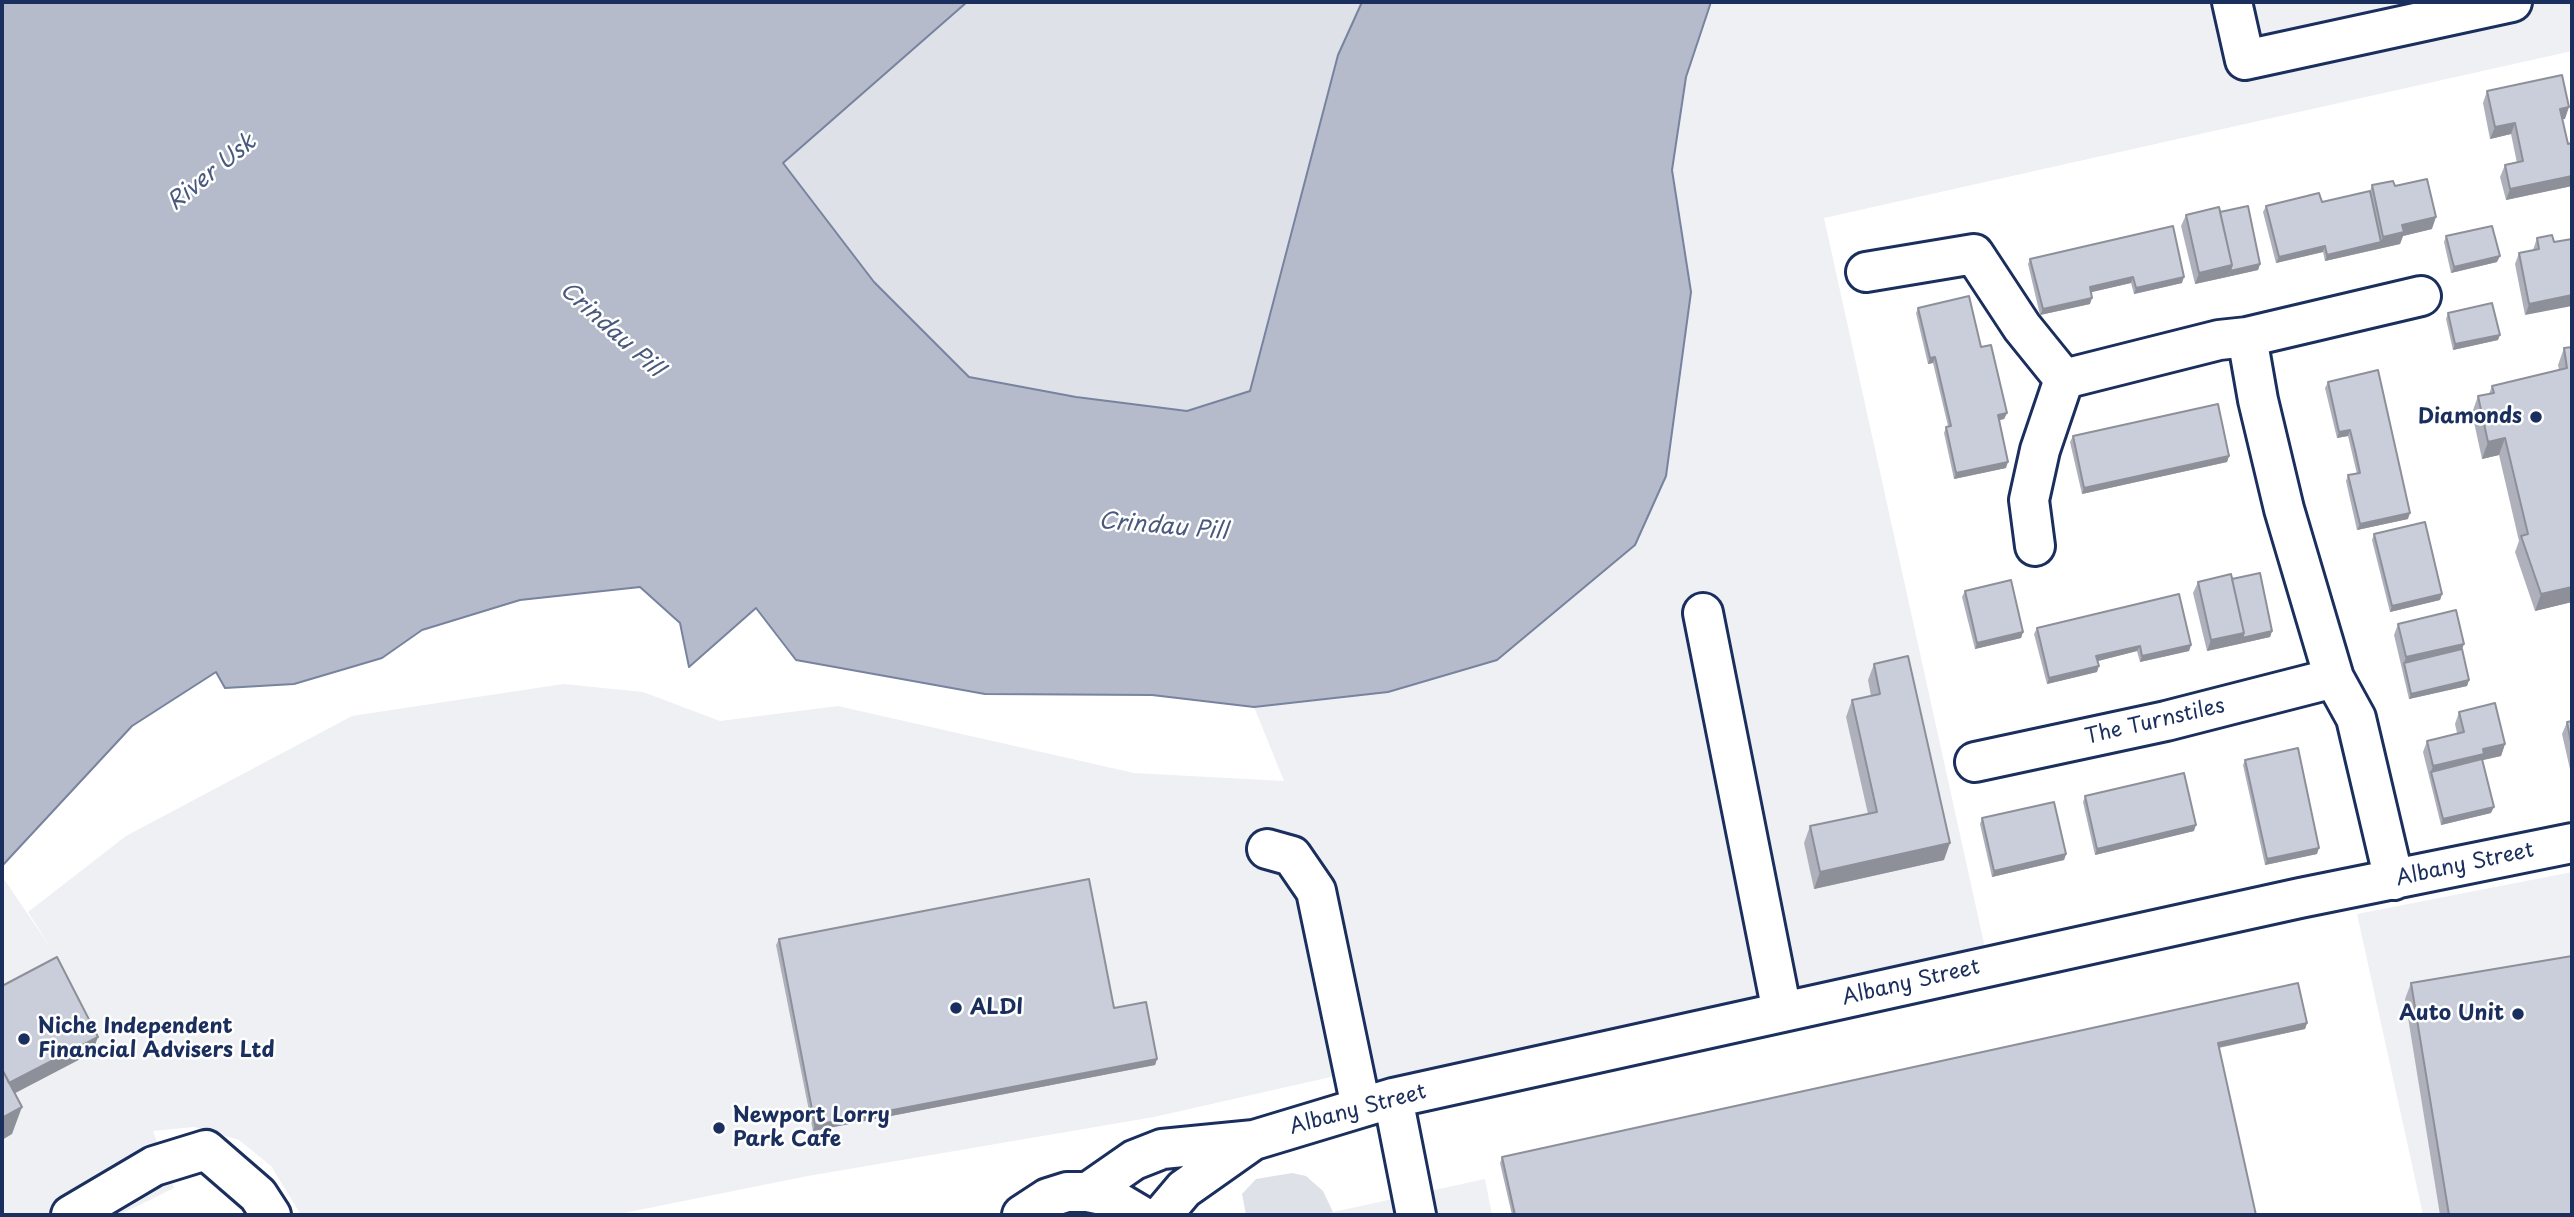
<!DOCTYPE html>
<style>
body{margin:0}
#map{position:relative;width:2574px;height:1217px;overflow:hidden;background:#fff;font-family:"Playpen Sans",sans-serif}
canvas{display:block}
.frame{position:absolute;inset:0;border:4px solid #1b2f5e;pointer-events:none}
</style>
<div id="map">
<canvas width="2574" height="1217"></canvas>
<div class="frame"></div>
</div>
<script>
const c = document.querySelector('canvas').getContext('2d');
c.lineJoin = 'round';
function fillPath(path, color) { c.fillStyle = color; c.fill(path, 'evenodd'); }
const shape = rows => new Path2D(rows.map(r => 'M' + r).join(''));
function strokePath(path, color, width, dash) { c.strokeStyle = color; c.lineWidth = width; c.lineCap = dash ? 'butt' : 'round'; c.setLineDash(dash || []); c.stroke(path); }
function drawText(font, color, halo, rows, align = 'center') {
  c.font = font + ' "Playpen Sans",sans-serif'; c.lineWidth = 5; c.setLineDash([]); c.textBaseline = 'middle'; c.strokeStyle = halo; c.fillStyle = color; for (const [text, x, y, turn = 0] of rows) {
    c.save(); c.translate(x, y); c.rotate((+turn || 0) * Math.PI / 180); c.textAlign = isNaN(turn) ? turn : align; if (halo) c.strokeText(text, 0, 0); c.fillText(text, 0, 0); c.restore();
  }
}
fillPath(shape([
 [1711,2,2572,2,2572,51,1824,218,1989,966,1592,1055,1357,1084,1353,1072,1154,1117,808,1176,614,1215,301,1215,271,1166,239,1140,194,1127,153,1131,174,1188,119,1215,2,1215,2,881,4,879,52,950,28,912,126,836,352,716,563,684,643,692,720,721,838,706,1134,773,1284,781,1254,707,1388,692,1691,292,1672,170,1686,77],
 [2572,872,2572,1215,2423,1215,2357,914],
 [1485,1179,1492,1215,1321,1215,1333,1212]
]), '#eff0f4');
fillPath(shape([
 [669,2,1711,2,1686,77,1672,170,1691,292,1666,476,1635,545,1497,660,1388,692,1254,707,1152,695,985,694,796,660,756,608,689,667,680,623,640,587,520,600,422,630,382,658,294,684,225,688,216,672,132,726,2,866],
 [1292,1173,1306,1176,1323,1191,1333,1212,1321,1215,1246,1215,1242,1194,1256,1179]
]), '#dee1e7');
const water = shape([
 [2,2,967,2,783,163,874,282,969,377,1076,397,1187,411,1250,391,1338,55,1362,2,1711,2,1686,77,1672,170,1691,292,1666,476,1635,545,1497,660,1388,692,1254,707,1152,695,985,694,796,660,756,608,689,667,680,623,640,587,520,600,422,630,382,658,294,684,225,688,216,672,132,726,2,866,2,2]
]);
fillPath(water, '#b5bbca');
strokePath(water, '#77839f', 2);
const minor = shape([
 [2232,2,2245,60,2512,2],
 [1866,272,1974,254,2022,327,2064,379,2040,450,2029,500,2035,546],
 [2247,337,2421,296],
 [2064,379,2219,340,2247,337,2258,400,2284,509,2334,678,2356,718,2394,880],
 [1703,613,1782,1012],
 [1975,762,2166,721,2334,678],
 [1267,849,1292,856,1316,891,1361,1107],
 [1393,1098,1416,1215],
 [1088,1192,1134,1160,1162,1149,1254,1140,1393,1098,2300,898,2572,843],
 [71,1215,154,1166,206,1150,258,1195,271,1215],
 [1022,1215,1048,1198,1067,1192,1088,1192,1108,1196,1140,1215],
 [1162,1215,1184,1189,1252,1141]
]);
strokePath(minor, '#1b2f5e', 44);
strokePath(minor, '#fff', 38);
fillPath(shape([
 [2487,91,2565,119,2562,119,2568,144,2572,143,2572,186,2506,200,2500,177,2505,165,2517,163,2511,134,2490,139,2483,103],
 [2372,185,2395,186,2432,229,2403,236,2400,244,2325,261,2323,252,2276,263,2263,212,2266,206,2322,202,2370,191],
 [2220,212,2260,264,2258,270,2195,284,2181,226,2186,215],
 [2446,236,2497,262,2451,273,2444,242],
 [2537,238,2554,242,2525,315,2515,264,2519,253,2533,250],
 [2030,259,2182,283,2134,294,2131,283,2091,292,2090,304,2040,315,2028,264],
 [1918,308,1981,347,2007,413,2004,419,1999,420,2006,468,1954,479,1944,433,1946,427,1948,426,1933,363,1928,364,1916,313],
 [2448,313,2498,340,2453,350,2446,319],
 [2572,347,2572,602,2535,611,2515,552,2519,541,2499,455,2482,459,2472,413,2478,396,2489,394,2492,386,2559,370,2558,365,2564,348],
 [2328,382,2408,519,2357,530,2346,481,2348,475,2357,474,2348,436,2337,438,2325,388],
 [2073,436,2229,456,2227,462,2082,494,2070,442],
 [2374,534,2442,594,2440,600,2390,612,2372,540],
 [2232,579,2272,631,2270,637,2207,651,2193,593,2198,582],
 [1965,591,2023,632,2021,638,1975,649,1962,597],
 [2398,624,2462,649,2469,680,2467,686,2409,699,2394,635],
 [2037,628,2191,645,2189,651,2140,662,2137,651,2098,661,2097,672,2047,684,2034,634],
 [1874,664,1944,860,1814,889,1804,843,1810,826,1868,814,1846,717,1852,700,1871,696,1868,680],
 [2459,712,2505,744,2501,756,2482,760,2491,813,2441,825,2423,752,2427,741,2457,733,2455,724],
 [2572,721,2572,778,2562,734,2567,722],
 [2245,760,2317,854,2265,865,2243,765],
 [2085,796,2194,831,2095,855,2083,802],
 [1982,818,2066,854,2064,860,1992,877,1980,824],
 [779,939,1114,1008,1157,1059,1155,1065,813,1131,776,945],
 [2411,983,2572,1215,2440,1215,2405,999],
 [2307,1023,2305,1029,2219,1048,2256,1215,1512,1215,1500,1163,1502,1157]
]), '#aeb1bb');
fillPath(shape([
 [2569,107,2565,119,2555,121,2560,109],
 [2515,123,2511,134,2490,139,2495,127],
 [2572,176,2572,186,2506,200,2510,189],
 [2436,217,2432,229,2403,236,2400,244,2325,261,2327,255,2381,242,2383,237,2402,225],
 [2325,246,2323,252,2276,263,2279,257],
 [2500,256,2497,262,2451,273,2454,267],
 [2260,264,2258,270,2227,277,2230,271],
 [2232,265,2227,277,2195,284,2199,273],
 [2133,277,2131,283,2088,293,2090,287],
 [2184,277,2182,283,2134,294,2136,288],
 [2572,295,2572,306,2525,315,2529,304],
 [2092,298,2090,304,2040,315,2043,309],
 [2500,335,2498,340,2453,350,2455,344],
 [1935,357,1933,363,1928,364,1930,358],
 [2007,413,2004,419,1996,421,1998,415],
 [2350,430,2348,436,2337,438,2339,432],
 [2505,438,2499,455,2482,459,2488,442],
 [2229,456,2227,462,2082,494,2084,488],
 [2008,462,2006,468,1954,479,1956,473],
 [2410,513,2408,519,2357,530,2360,524],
 [2572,587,2572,602,2535,611,2541,594],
 [2442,594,2440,600,2390,612,2392,606],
 [2272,631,2270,637,2239,644,2242,638],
 [2023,632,2021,638,1975,649,1977,643],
 [2244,633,2239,644,2207,651,2211,640],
 [2464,644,2460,655,2404,663,2406,657],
 [2191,645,2189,651,2140,662,2142,656],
 [2140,646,2137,651,2094,662,2096,656],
 [2099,666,2097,672,2047,684,2049,678],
 [2469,680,2467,686,2409,699,2411,694],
 [2505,744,2501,756,2431,772,2429,778,2433,766,2483,749],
 [2494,807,2491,813,2441,825,2443,819],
 [2196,825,2194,831,2095,855,2097,849],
 [1950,843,1944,860,1814,889,1820,872],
 [2319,848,2317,854,2265,865,2267,859],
 [2066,854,2064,860,1992,877,1994,871],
 [2307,1023,2305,1029,2216,1048,2218,1043],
 [98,1037,92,1053,2,1100,2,1087],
 [1157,1059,1155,1065,813,1131,815,1125],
 [22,1107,12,1134,2,1140,2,1118]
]), '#8d9099');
const building = shape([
 [2562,75,2569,107,2560,109,2568,144,2572,143,2572,176,2510,189,2505,165,2523,161,2515,123,2495,127,2487,91,2562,75],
 [2427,179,2436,217,2402,225,2404,232,2383,237,2372,185,2393,181,2395,186,2427,179],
 [2370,191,2381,242,2327,255,2325,246,2279,257,2266,206,2319,193,2322,202,2370,191],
 [2248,206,2260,264,2230,271,2232,265,2220,212,2248,206],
 [2219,207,2232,265,2199,273,2186,215,2219,207],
 [2173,226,2184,277,2136,288,2133,277,2090,287,2092,298,2043,309,2030,259,2173,226],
 [2492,226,2500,256,2454,267,2446,236,2492,226],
 [2552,235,2554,242,2572,239,2572,295,2529,304,2519,253,2539,249,2537,238,2552,235],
 [1969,296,1981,347,1991,345,2007,413,1998,415,2008,462,1956,473,1946,427,1951,426,1935,357,1930,358,1918,308,1969,296],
 [2492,303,2500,335,2455,344,2448,313,2492,303],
 [2572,347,2572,587,2541,594,2521,536,2528,534,2505,438,2488,442,2478,396,2494,393,2492,386,2567,368,2564,348,2572,347],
 [2378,370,2410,513,2360,524,2348,475,2360,473,2355,450,2350,430,2339,432,2328,382,2378,370],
 [2218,404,2229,456,2084,488,2073,436,2218,404],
 [2425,522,2442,594,2392,606,2374,534,2425,522],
 [2260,573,2272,631,2242,638,2244,633,2232,579,2260,573],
 [2231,574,2244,633,2211,640,2198,582,2231,574],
 [2011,580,2023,632,1977,643,1965,591,2011,580],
 [2179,594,2191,645,2142,656,2140,646,2096,656,2099,666,2049,678,2037,628,2179,594],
 [2456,610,2464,644,2406,657,2398,624,2456,610],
 [2462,649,2469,680,2411,694,2404,663,2462,649],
 [1908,656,1950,843,1820,872,1810,826,1877,812,1852,700,1880,694,1874,664,1908,656],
 [2495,703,2505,744,2483,749,2484,754,2433,766,2427,741,2464,732,2459,712,2495,703],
 [2572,721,2572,748,2567,722,2572,721],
 [2298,748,2319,848,2267,859,2245,760,2298,748],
 [2482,759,2494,807,2443,819,2431,772,2482,759],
 [2184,773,2196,825,2097,849,2085,796,2184,773],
 [2054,802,2066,854,1994,871,1982,818,2054,802],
 [1089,879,1114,1008,1146,1002,1157,1059,815,1125,779,939,1089,879],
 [2572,956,2572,1215,2449,1215,2411,983,2572,956],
 [57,957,98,1037,9,1083,2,1069,2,986,57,957],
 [2298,983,2307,1023,2218,1043,2256,1215,1515,1215,1502,1157,2298,983],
 [2,1069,22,1107,2,1118,2,1069]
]);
fillPath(building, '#caceda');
strokePath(building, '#8d9099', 2);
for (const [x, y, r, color] of [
 [2536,417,7,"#1b2f5e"],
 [956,1008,7,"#1b2f5e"],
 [2518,1014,7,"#1b2f5e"],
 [24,1039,7,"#1b2f5e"],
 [719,1128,7,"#1b2f5e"]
]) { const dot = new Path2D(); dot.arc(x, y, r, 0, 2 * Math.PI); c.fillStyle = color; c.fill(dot); strokePath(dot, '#fff', 2.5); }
drawText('bold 21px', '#1b2f5e', '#fff', [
 ["Diamonds",2522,417,"right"],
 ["ALDI",970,1008],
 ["Auto Unit",2504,1014,"right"],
 ["Niche Independent",38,1027],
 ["Financial Advisers Ltd",38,1051],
 ["Newport Lorry",733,1116],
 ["Park Cafe",733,1140]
], 'left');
drawText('21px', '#1b2f5e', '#fff', [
 ["The Turnstiles",2155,722,-13],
 ["Albany Street",2465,865,-12],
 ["Albany Street",1911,983,-13],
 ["Albany Street",1358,1110,-15]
]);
drawText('italic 23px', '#49597e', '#fff', [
 ["River Usk",212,173,-39],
 ["Crindau Pill",611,330,42],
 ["Crindau Pill",1163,527,5]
]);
</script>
